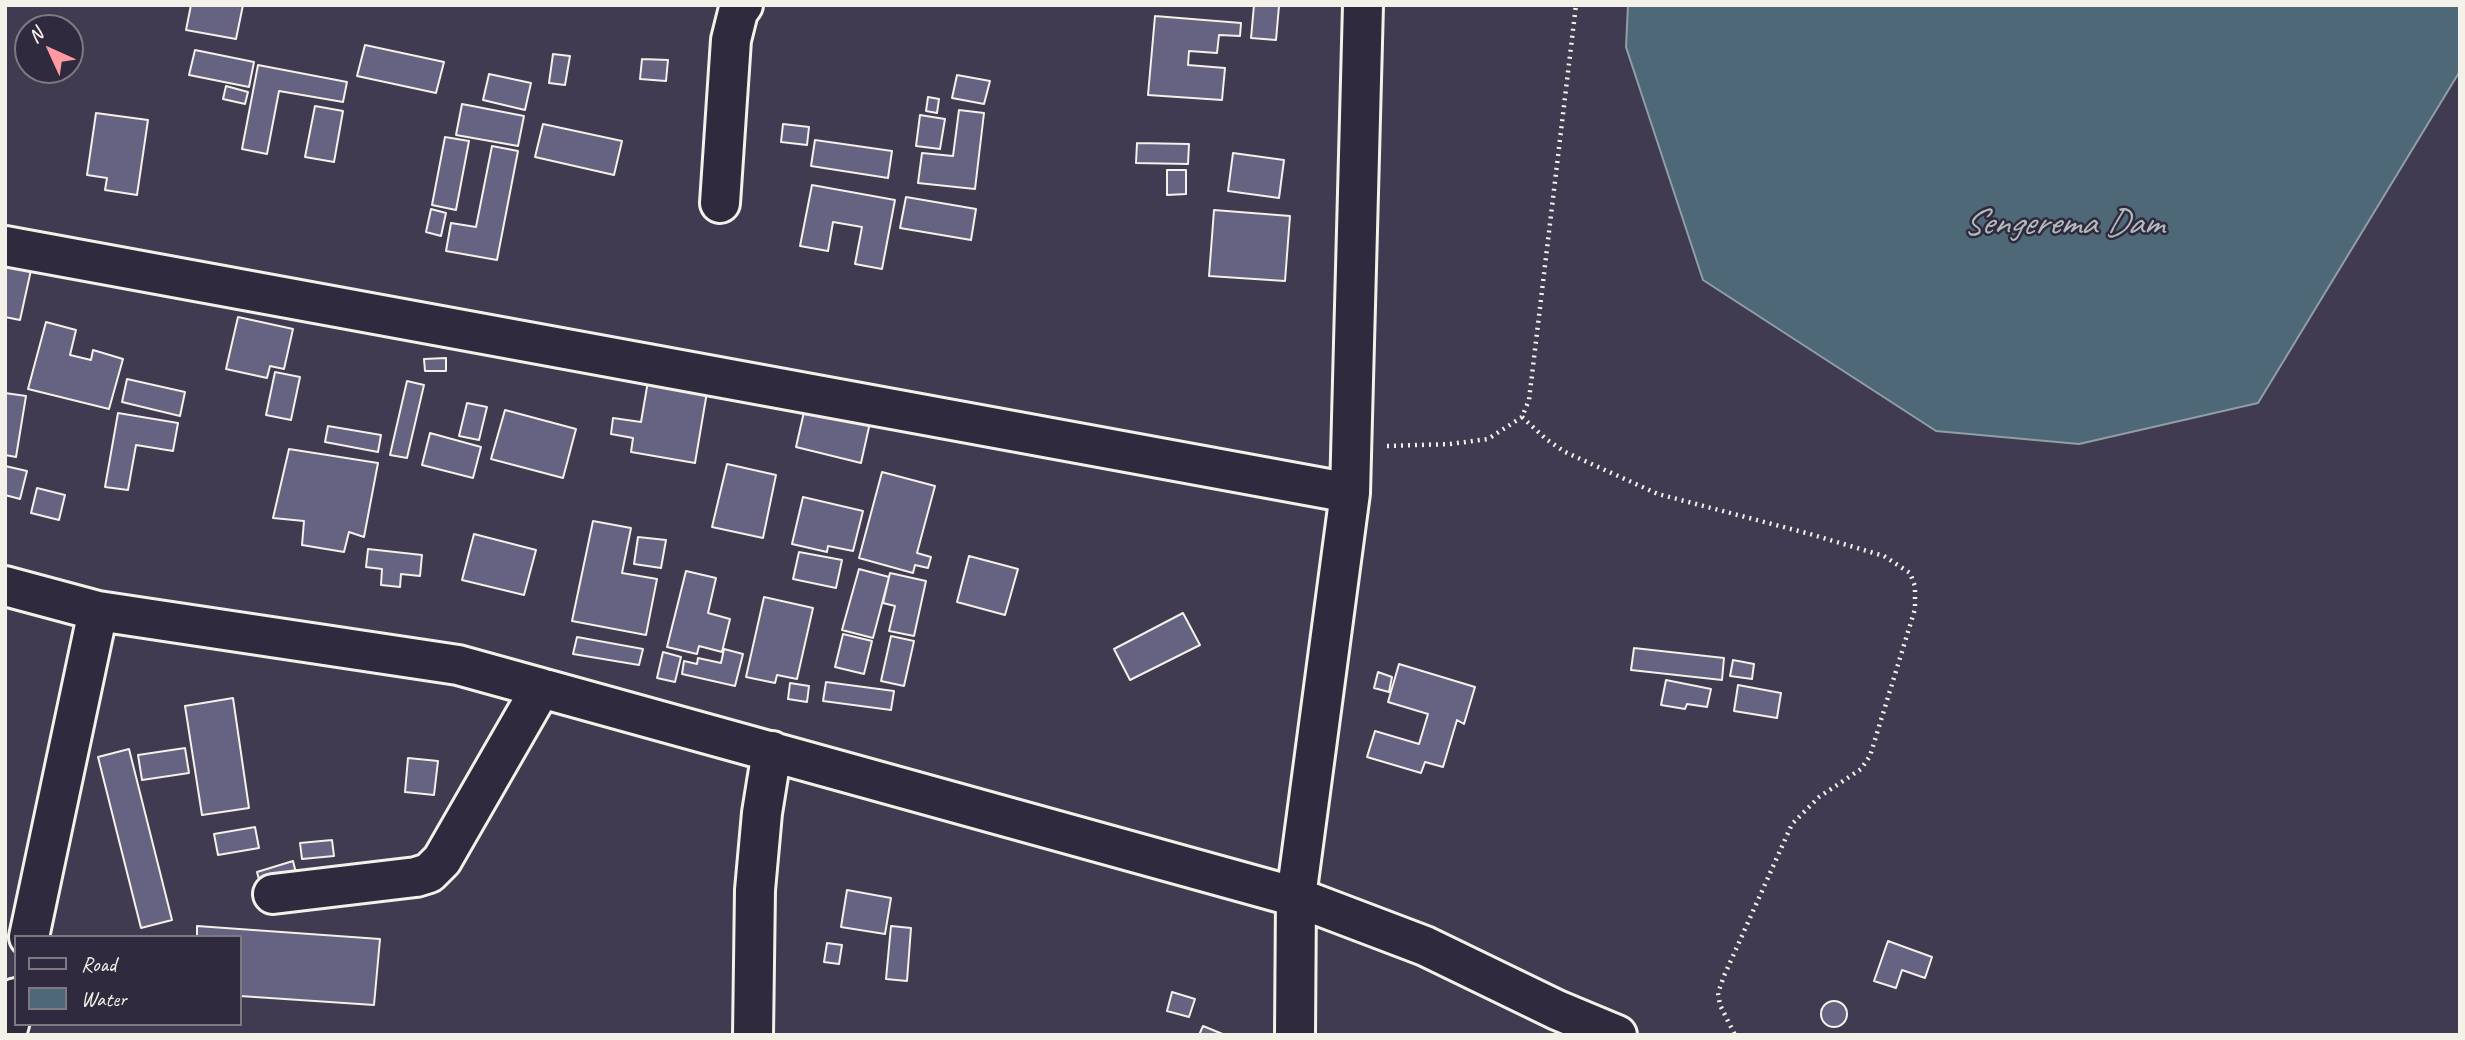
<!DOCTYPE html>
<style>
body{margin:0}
#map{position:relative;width:2465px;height:1040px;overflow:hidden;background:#403b51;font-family:Caveat,sans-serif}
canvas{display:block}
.frame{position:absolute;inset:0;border:7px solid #f4f1e8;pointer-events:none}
.legend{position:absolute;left:14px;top:935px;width:228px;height:91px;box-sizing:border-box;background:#2f2a3d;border:2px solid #7e7a81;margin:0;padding:9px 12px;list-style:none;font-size:21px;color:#f4f1e8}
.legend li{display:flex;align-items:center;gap:14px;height:35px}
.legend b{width:35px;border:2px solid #7e7a81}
.north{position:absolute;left:14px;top:14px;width:70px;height:70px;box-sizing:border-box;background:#2f2a3d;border:2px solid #7e7a81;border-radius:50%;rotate:315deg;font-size:19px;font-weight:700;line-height:28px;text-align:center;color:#f4f1e8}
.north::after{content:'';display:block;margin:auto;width:24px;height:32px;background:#ff9aa2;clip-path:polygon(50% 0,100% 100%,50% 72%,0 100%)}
</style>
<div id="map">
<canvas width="2465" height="1040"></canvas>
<div class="frame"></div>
<ul class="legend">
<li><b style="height:9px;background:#2f2a3d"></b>Road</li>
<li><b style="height:19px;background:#4e6877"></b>Water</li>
</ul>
<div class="north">N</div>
</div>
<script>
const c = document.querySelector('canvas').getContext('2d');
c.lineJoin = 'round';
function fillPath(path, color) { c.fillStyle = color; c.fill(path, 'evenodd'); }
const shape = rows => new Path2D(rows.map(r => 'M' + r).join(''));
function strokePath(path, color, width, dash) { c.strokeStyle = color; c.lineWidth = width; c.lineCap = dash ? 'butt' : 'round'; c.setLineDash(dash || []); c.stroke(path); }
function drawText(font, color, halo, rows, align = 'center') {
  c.font = font + ' Caveat,sans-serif'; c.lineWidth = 5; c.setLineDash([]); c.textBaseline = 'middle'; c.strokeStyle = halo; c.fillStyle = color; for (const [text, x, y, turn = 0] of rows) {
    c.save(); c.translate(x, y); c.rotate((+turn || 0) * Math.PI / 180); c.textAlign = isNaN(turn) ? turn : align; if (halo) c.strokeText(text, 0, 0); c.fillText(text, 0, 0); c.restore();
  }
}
const water = shape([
 [1628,5,2460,5,2460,71,2258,403,2079,444,1936,431,1703,280,1626,47,1628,5]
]);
fillPath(water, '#4e6877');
strokePath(water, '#909fa4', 2);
const building = shape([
 [191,5,243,5,236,39,186,30,191,5],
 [1254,5,1279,6,1276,40,1251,38,1254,5],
 [1155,16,1241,23,1240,36,1219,35,1217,53,1189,51,1188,65,1225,68,1222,100,1148,95,1155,16],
 [365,45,444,62,436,93,357,76,365,45],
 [195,50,254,62,249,87,189,75,195,50],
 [553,54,570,56,565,85,549,83,553,54],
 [642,59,668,60,666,81,640,79,642,59],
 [258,65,347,82,343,102,279,91,267,154,242,149,258,65],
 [489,74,531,83,525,110,483,100,489,74],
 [957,75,990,81,984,104,952,98,957,75],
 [226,86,248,92,245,104,223,99,226,86],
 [928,97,939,99,937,113,926,111,928,97],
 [462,104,524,116,518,146,456,135,462,104],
 [315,106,343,111,334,162,305,157,315,106],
 [959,110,984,113,975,189,918,183,922,153,953,156,959,110],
 [96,113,148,120,137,195,105,190,107,178,87,175,96,113],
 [920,115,945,119,940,149,916,146,920,115],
 [543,124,622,141,614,175,535,157,543,124],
 [783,124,809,127,807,145,781,142,783,124],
 [445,137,469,141,456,210,432,205,445,137],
 [815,140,892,151,888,178,811,166,815,140],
 [1137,143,1189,144,1188,164,1136,163,1137,143],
 [492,146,518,151,497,260,446,251,451,223,476,227,492,146],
 [1233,153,1284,160,1279,198,1228,191,1233,153],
 [1167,170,1186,170,1186,194,1167,195,1167,170],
 [812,185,895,200,882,269,855,264,862,227,833,222,828,251,800,246,812,185],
 [906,197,976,209,971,240,900,228,906,197],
 [431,209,446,213,441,236,426,232,431,209],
 [1214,210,1290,216,1285,281,1209,276,1214,210],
 [5,264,31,270,20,320,5,317,5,264],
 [238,317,293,329,284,369,270,366,267,378,226,369,238,317],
 [46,322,76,330,70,355,91,360,93,350,123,359,109,409,28,389,46,322],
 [446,358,446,371,425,371,424,359,446,358],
 [275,372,300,377,291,420,266,415,275,372],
 [127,379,185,392,180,416,122,402,127,379],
 [407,381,424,385,407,458,390,455,407,381],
 [648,381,707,392,695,463,631,452,633,438,611,434,613,418,641,422,648,381],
 [5,393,26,396,16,457,5,455,5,393],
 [467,403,487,407,479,440,459,436,467,403],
 [806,403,871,418,861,463,796,447,806,403],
 [505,410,576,429,563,478,491,459,505,410],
 [118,413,178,423,173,451,136,445,128,490,105,487,118,413],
 [328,426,381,435,378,452,325,442,328,426],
 [430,433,481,447,473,478,422,465,430,433],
 [289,449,378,463,364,537,349,532,344,552,302,545,304,521,273,518,289,449],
 [727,464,776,475,763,538,712,527,727,464],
 [5,466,27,471,20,499,5,495,5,466],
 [882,472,935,486,917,553,931,557,928,568,915,565,913,573,859,558,882,472],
 [37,488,65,495,59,520,31,513,37,488],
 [803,497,863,511,853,551,828,546,827,552,792,544,803,497],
 [593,521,631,528,622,573,657,579,646,635,572,621,593,521],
 [474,534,536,550,524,595,462,580,474,534],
 [638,537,666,540,661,568,634,564,638,537],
 [368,549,422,555,420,576,401,574,400,587,381,585,382,569,366,567,368,549],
 [799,552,842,560,836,588,793,579,799,552],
 [969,556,1018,569,1005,615,957,602,969,556],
 [859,569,889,577,873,638,842,630,859,569],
 [686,571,716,578,708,613,730,619,722,652,699,646,697,654,667,647,686,571],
 [890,573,926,581,914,636,889,631,895,606,883,603,890,573],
 [764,597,813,608,797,679,777,675,775,683,746,677,764,597],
 [1183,613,1200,645,1130,680,1114,649,1183,613],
 [843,634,872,641,864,674,835,667,843,634],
 [891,636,914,641,904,686,881,681,891,636],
 [577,637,643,649,639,665,573,654,577,637],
 [1634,648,1724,658,1722,680,1631,670,1634,648],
 [724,649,743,654,735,686,682,674,684,661,697,664,698,658,721,663,724,649],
 [663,652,681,657,675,682,657,678,663,652],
 [1733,660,1754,664,1752,679,1730,676,1733,660],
 [1399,664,1475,687,1464,724,1457,720,1443,767,1425,762,1421,773,1367,757,1375,731,1419,744,1428,714,1388,702,1399,664],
 [1378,672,1392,677,1389,692,1374,688,1378,672],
 [1666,680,1711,689,1707,707,1687,704,1685,709,1661,705,1666,680],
 [826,682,894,691,891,710,823,701,826,682],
 [790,683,809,686,807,702,788,699,790,683],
 [1738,685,1781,693,1777,718,1734,711,1738,685],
 [233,698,249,808,202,815,185,706,233,698],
 [185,748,189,773,142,780,138,755,185,748],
 [129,749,172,920,141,928,98,757,129,749],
 [408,758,438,761,434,795,405,792,408,758],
 [255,827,259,848,218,855,214,834,255,827],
 [332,840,334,856,302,859,300,843,332,840],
 [293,861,297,877,261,887,257,872,293,861],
 [847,890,891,898,885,934,841,927,847,890],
 [197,926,380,939,374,1005,240,996,240,937,197,937,197,926],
 [891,926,911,928,907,981,886,979,891,926],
 [1888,941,1932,957,1925,978,1902,970,1896,988,1874,981,1888,941],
 [827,943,842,945,839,964,824,962,827,943],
 [1172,992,1195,999,1189,1017,1167,1011,1172,992],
 '1821 1014a13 13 0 1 1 26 0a13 13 0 1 1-26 0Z',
 [1203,1026,1225,1035,1199,1035,1203,1026]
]);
fillPath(building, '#666281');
strokePath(building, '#f4f1e8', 2);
const minor = shape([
 [720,203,731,40,738,12,743,5],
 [5,246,1350,493],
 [5,586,98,611,458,665,1296,897,1425,946,1557,1010,1617,1035],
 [273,894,416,877,429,873,442,860,541,688],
 [29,937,98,611],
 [6,1035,16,998],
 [753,1035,755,890,762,813,772,751],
 [1295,1035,1296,897,1350,493,1363,5]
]);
strokePath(minor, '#f4f1e8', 44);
strokePath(shape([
 [1522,417,1546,439,1565,452,1658,494,1810,534,1884,556,1910,573,1915,586,1915,609,1870,756,1861,769,1819,797,1792,824,1724,976,1718,993,1720,1005,1735,1035],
 [1387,446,1450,444,1488,439,1522,417,1529,400,1576,5]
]), '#f4f1e8', 4.5, [2, 5]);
strokePath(minor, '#2f2a3d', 38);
drawText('italic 37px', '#b2babb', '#2f2a3d', [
 ["Sengerema Dam",2063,224]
]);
</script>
